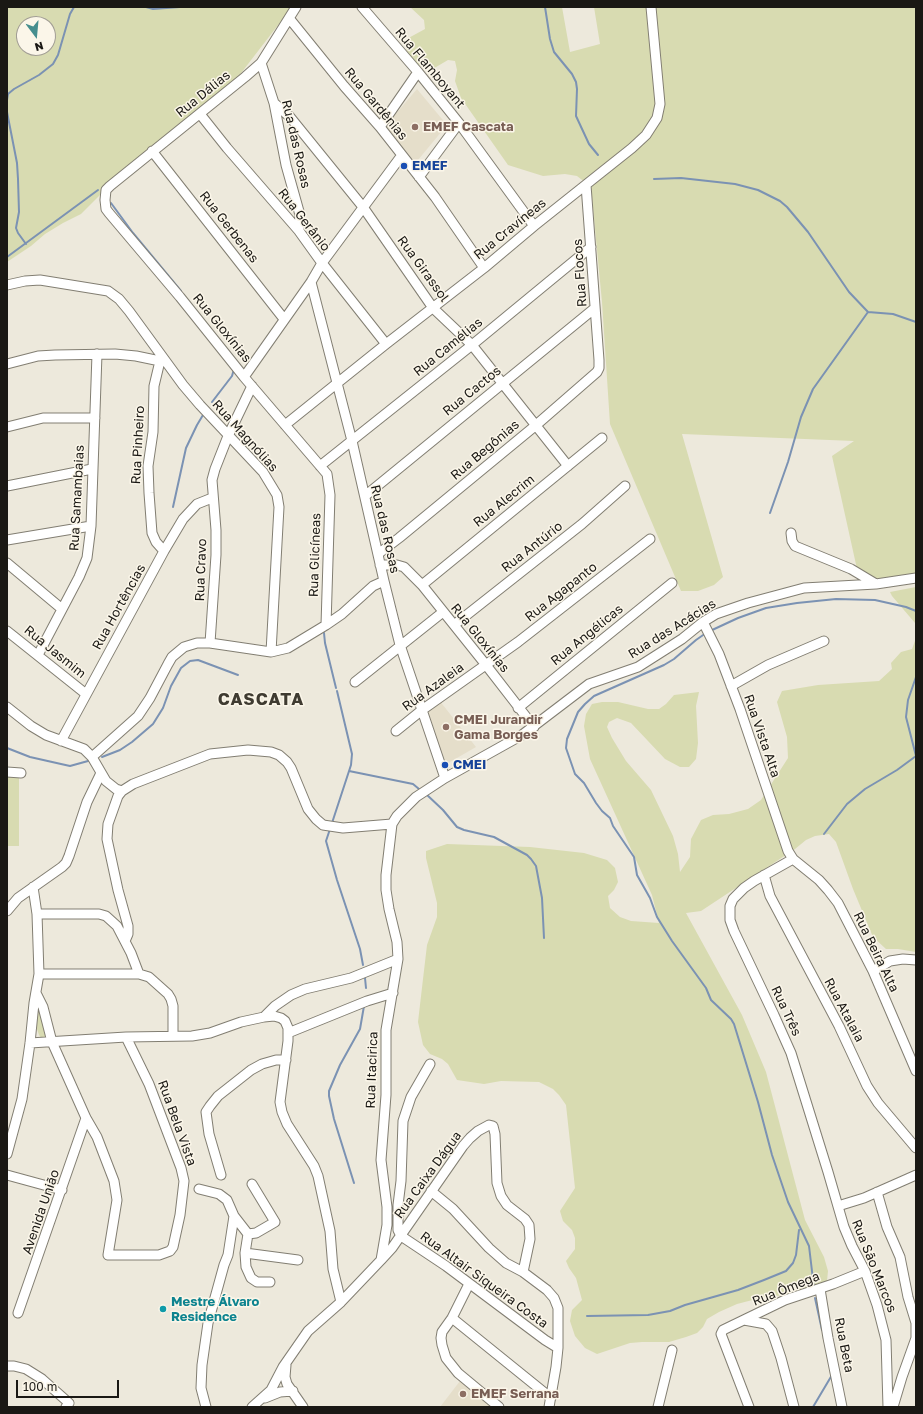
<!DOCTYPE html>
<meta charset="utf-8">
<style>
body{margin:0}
#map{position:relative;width:923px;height:1414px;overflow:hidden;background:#ede9dc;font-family:"Golos Text",sans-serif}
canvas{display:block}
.frame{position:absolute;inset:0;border:8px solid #1a1814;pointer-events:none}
.north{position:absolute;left:16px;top:16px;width:40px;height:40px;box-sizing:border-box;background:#fbf6e9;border:1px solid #a19d94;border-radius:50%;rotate:164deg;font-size:11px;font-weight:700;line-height:16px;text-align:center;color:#1a1814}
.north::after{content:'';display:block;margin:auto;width:14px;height:18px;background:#468e8e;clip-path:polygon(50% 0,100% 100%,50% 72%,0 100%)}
.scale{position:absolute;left:16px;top:1380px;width:103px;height:18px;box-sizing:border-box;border:2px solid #1a1814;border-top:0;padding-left:5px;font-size:12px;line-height:14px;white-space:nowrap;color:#1a1814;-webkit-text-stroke:3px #fbf6e9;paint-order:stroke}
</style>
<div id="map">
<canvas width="923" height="1414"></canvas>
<div class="frame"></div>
<div class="north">N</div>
<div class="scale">100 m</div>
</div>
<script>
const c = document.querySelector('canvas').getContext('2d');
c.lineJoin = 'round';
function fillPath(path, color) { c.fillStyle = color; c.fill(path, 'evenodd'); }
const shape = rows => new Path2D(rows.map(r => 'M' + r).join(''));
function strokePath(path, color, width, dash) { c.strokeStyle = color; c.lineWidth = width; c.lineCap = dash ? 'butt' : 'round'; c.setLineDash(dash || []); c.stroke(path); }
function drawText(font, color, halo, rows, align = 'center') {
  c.font = font + ' "Golos Text",sans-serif'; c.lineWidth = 3; c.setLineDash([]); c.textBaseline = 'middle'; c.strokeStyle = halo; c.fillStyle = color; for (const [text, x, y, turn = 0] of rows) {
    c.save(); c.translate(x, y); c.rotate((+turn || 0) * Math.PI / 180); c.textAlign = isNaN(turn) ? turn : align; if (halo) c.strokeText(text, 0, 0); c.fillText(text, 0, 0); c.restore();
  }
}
fillPath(shape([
 [417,89,447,125,413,166,383,129],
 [439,700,476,747,443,766,426,708],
 [460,1381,492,1407,440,1407]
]), '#e5deca');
fillPath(shape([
 [7,7,292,7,238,77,119,176,81,214,63,223,45,234,31,246,7,262],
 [24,24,48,24,48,48,24,48],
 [410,7,562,7,570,52,600,44,594,7,916,7,916,576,878,582,857,569,832,456,854,441,682,434,723,577,714,585,698,591,681,591,610,424,602,302,591,187,577,176,565,174,543,176,508,165,461,98,455,81,457,70,455,61,448,60,431,70,419,65,408,53,403,41,425,29,424,20],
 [916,587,916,637,915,623,892,596,890,592],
 [916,638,916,952,898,949,886,949,873,937,853,889,836,842,829,834,815,836,806,840,795,849,701,911,686,913,742,1015,766,1072,805,1220,824,1257,828,1271,827,1281,819,1289,806,1293,764,1297,737,1304,719,1312,707,1319,703,1327,697,1333,686,1337,669,1342,642,1342,630,1343,597,1354,585,1348,575,1336,570,1321,572,1310,582,1300,576,1278,569,1268,566,1261,575,1249,575,1238,572,1230,563,1221,560,1211,575,1188,566,1105,559,1095,553,1089,539,1082,501,1081,484,1084,457,1080,448,1064,442,1059,430,1054,423,1045,418,1022,423,979,427,945,437,917,437,903,426,858,426,851,447,844,530,847,584,853,607,860,615,868,618,882,614,890,608,896,610,908,620,917,631,921,659,923,652,895,590,759,584,726,586,714,592,704,602,702,618,702,648,709,659,709,666,704,674,695,699,692,696,706,698,743,696,759,689,767,680,767,665,759,631,723,617,718,609,722,607,727,612,738,626,761,651,790,673,836,678,854,680,872,690,857,691,839,701,820,713,815,729,814,748,809,761,800,788,758,787,737,777,702,782,691,818,685,879,681,892,669,891,663,901,652,912,649],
 [7,773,19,773,19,846,7,846],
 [39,1004,48,1038,43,1040,39,1035,35,1023,36,1006]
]), '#d8dbb1');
strokePath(shape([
 [146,7,153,9,180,7],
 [545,7,550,39,554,52,572,74,576,82,577,89,576,116,589,144,598,155],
 [7,100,8,94,14,89,39,75,53,64,58,55,70,14,74,7],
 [7,112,17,163,18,179,19,212,16,228,18,233,26,244],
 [654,179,681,178,735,184,758,190,780,201,787,207,808,232,849,292,868,312,893,314,916,322],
 [111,203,133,233,181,291],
 [7,257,98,190],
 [212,402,232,376,234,369],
 [173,507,186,448,197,425,203,415],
 [770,513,788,462,801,417,813,389,868,312],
 [710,631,738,618,766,608,797,603,836,599,875,600,906,607,916,611],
 [324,633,325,643,336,688],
 [706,633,696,640,674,659,664,665,594,696,585,704,578,712,567,739,566,748,575,774,584,783,596,803,602,811,610,818,613,826,634,857,637,875,650,898,657,917,672,941,706,988,711,1000,731,1019,734,1024,758,1102,772,1155,788,1202,809,1246,814,1288],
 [916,677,908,700,906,717,916,756],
 [7,748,30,757,61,764,70,766,88,761],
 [102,757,120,750,132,742,153,724,163,708,171,686,181,668,190,661,198,660,238,675],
 [349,771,413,784,419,789],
 [426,794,443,810,457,827,464,830,494,837,527,855,531,859,536,866,542,898,544,938],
 [332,823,351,765,352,754,337,691],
 [330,829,326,841,337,880,360,949,363,965],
 [824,834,847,804,865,789,897,770,916,756],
 [365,978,366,988],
 [354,1183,334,1119,329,1096,329,1091,340,1065,360,1029,364,1006],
 [815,1298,822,1330],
 [587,1316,648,1315,670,1311,685,1305,738,1290,764,1280,786,1271,793,1263,796,1255,799,1230],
 [813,1407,832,1375]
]), '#7b92b3', 2);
const minor = shape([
 [296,7,261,63,245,77,110,186,106,190,105,200,106,209,109,213,180,297,244,377,327,474,330,495,326,625],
 [362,7,418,72,459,123,534,226],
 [289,18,344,86,380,127,435,197,484,268],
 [261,63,274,103,286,165,300,215,299,231],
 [274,103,290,117,363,207,433,308,472,345,568,466],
 [200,114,227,148,299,231,322,263,386,344],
 [380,127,418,72],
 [152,151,284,319],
 [419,177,459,123],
 [311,282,352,441,384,581,400,645,445,778],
 [7,285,25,281,40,280,108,291,119,299,129,311,183,385,200,405,263,472,277,495,279,507,271,652],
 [160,361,154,386,153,432,148,466,149,493,152,533,156,542,164,551],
 [7,364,38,356,55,355,115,354,136,356,160,361,162,356],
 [244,377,311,282,322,263,402,155],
 [285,425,386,344,484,268,534,226,632,148,646,135,657,118,660,104,651,7],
 [7,427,43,418,95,418],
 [320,466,472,345,591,247],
 [7,486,92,469],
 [365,496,595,308],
 [791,533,792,541,795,546,851,569,876,584],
 [7,540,91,526],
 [378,554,399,538,535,426,597,372,599,368,599,360,586,185],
 [7,563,62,609],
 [380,565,397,565,404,567,422,585,486,665,534,727],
 [422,585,602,438],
 [703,622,719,654,740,709,788,851,793,859,819,880,828,890,838,903,873,971,916,1071],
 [454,625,582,524,625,486],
 [7,631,86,694],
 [210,643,216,555,216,530,212,480,215,469,228,436,252,386],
 [38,655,79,577,87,558,91,526,97,354],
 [355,682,443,612],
 [731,686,768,665,824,641],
 [7,707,31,726,46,735,84,749,92,757,106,781,116,789,122,791,133,784,210,754,248,750,271,752,279,755,287,762,291,768,308,809,316,819,323,825,343,828,392,824],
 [518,708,672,583],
 [396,731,422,710,518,642,650,539],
 [61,741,164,551,183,519,197,504,212,498],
 [92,757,138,716,150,698,168,664,172,657,184,647,197,643,210,643,271,652,288,648,326,625,342,614,373,586,384,581],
 [7,772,21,773],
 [122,791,118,796,108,824,107,839,118,890,128,926,128,934,125,941],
 [793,859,754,881,744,888,733,899,730,906,730,920,734,931,774,1015,791,1053,828,1172,844,1227,852,1246,865,1271,877,1305,886,1340,888,1407],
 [764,875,770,896,839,1026,867,1086,878,1103,916,1148],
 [7,911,18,898,62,867,66,863,69,856,87,802,101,773],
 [37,914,99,914,106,916,117,926,131,953,139,974],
 [873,971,890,961,903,959,916,960],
 [39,974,139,974,149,977,168,994,171,999,173,1006,173,1036],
 [36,993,43,1007,52,1042,86,1118,97,1137,114,1181,117,1200,108,1255,159,1255,170,1251,173,1247,180,1215,184,1181,181,1168,149,1084,126,1037],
 [264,1017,274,1016,281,1018,285,1021,288,1028,288,1041,280,1102,282,1112,287,1124,314,1166,318,1176,330,1231,333,1269,341,1302],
 [288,1033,367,1001,393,993],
 [30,1043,126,1037,192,1036,210,1033,241,1022,264,1017,275,1006,291,995,305,989,351,978,398,959],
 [430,1064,411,1097,403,1121,401,1181,398,1205,398,1230,401,1236,446,1266,545,1340,558,1348],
 [7,1154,22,1099,30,1043,34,1003,39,974,37,914,33,887],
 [7,1175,62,1190],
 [221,1175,209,1134,206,1112,210,1106,218,1096,251,1070,262,1064,276,1060,286,1060],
 [199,1189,219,1194,227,1200,234,1216,248,1234,245,1253,246,1267,251,1278,257,1282,270,1282],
 [431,1191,453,1209,489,1248,506,1263,523,1272,547,1290,554,1298,558,1308,558,1348,556,1367,549,1407],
 [877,1192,887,1227,900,1257,908,1297,916,1323,916,1329],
 [838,1206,864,1198,916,1175],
 [248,1234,256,1233,275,1222,252,1184],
 [245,1253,298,1260],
 [381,1260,392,1248,463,1146,470,1138,478,1131,489,1125,493,1126,495,1134,497,1183,501,1196,507,1205,525,1219,529,1225,530,1239,523,1272],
 [469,1284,452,1318,442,1332,441,1338,442,1345,446,1358,458,1373,499,1407],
 [820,1289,828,1338,842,1407],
 [18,1313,86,1118],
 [452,1318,551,1398],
 [744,1320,766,1324,772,1331,781,1358,794,1407],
 [286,1365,285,1377,287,1384,303,1407],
 [7,1366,14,1366,26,1369,42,1379,69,1403,66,1407],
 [265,1398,280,1392,293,1391],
 [206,1407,201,1388,202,1365,208,1323,224,1265,228,1255,234,1216],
 [252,1407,271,1390,283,1367,308,1331,341,1302,381,1260,387,1225,387,1207,381,1160,386,1095,386,1030,398,959,397,942,389,909,386,890,386,875,392,824,397,816,416,797,445,778,522,735,589,684,638,667,682,639,703,622,716,614,748,603,804,588,876,584,916,578],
 [658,1407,672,1350],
 [749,1407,721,1334,723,1330,785,1300,833,1284,865,1271],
 [893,1407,902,1377,916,1338,916,1329]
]);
strokePath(minor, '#827e72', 11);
strokePath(minor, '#fff', 9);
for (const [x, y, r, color] of [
 [415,127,4,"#8d6e63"],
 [404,166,4,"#1a4fb4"],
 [446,727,4,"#8d6e63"],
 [445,765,4,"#1a4fb4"],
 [163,1309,4,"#0f9aa8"],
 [463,1394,4,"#8d6e63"]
]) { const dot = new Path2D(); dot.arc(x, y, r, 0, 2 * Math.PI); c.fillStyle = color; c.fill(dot); strokePath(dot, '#fbf6e9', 1.5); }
drawText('13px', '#1a1814', '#fbf6e9', [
 ["Rua Flamboyant",430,68,50],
 ["Rua Dálias",203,94,-39],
 ["Rua Gardênias",376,104,50],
 ["Rua das Rosas",296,144,77],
 ["Rua Gerânio",304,220,52],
 ["Rua Gerbenas",229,227,52],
 ["Rua Cravíneas",510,229,-39],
 ["Rua Girassol",423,269,54],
 ["Rua Flocos",580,273,-94],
 ["Rua Gloxínias",222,328,51],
 ["Rua Camélias",448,347,-39],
 ["Rua Cactos",472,391,-39],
 ["Rua Magnólias",245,436,48],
 ["Rua Pinheiro",138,445,-87],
 ["Rua Begônias",485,450,-40],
 ["Rua Samambaias",77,498,-87],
 ["Rua Alecrim",504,501,-39],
 ["Rua das Rosas",385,529,77],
 ["Rua Antúrio",532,547,-38],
 ["Rua Glicíneas",315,555,-88],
 ["Rua Cravo",201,570,-88],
 ["Rua Agapanto",561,592,-38],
 ["Rua Hortências",119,607,-61],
 ["Rua das Acácias",672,629,-32],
 ["Rua Angélicas",587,635,-39],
 ["Rua Gloxínias",480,638,51],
 ["Rua Jasmim",55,652,39],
 ["Rua Azaleia",433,687,-36],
 ["Rua Vista Alta",762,736,71],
 ["Rua Beira Alta",876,952,64],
 ["Rua Atalaia",844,1010,62],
 ["Rua Três",786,1011,65],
 ["Rua Itacirica",372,1070,-88],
 ["Rua Bela Vista",177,1123,70],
 ["Rua Caixa Dágua",428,1175,-54],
 ["Avenida União",41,1212,-71],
 ["Rua São Marcos",874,1266,68],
 ["Rua Altair Siqueira Costa",484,1280,36],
 ["Rua Ômega",786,1289,-22],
 ["Rua Beta",844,1345,79]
]);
drawText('bold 13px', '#785e54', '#fbf6e9', [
 ["EMEF Cascata",423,127],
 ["CMEI Jurandir",454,720],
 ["Gama Borges",454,735],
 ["EMEF Serrana",471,1394]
], 'left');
drawText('bold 13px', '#164399', '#fbf6e9', [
 ["EMEF",412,166],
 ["CMEI",453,765]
], 'left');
drawText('bold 13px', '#0d838f', '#fbf6e9', [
 ["Mestre Álvaro",171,1302],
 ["Residence",171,1317]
], 'left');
c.letterSpacing = '1px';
drawText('bold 17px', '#3f3b31', '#fbf6e9', [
 ["CASCATA",261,700]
]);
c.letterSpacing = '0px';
</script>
